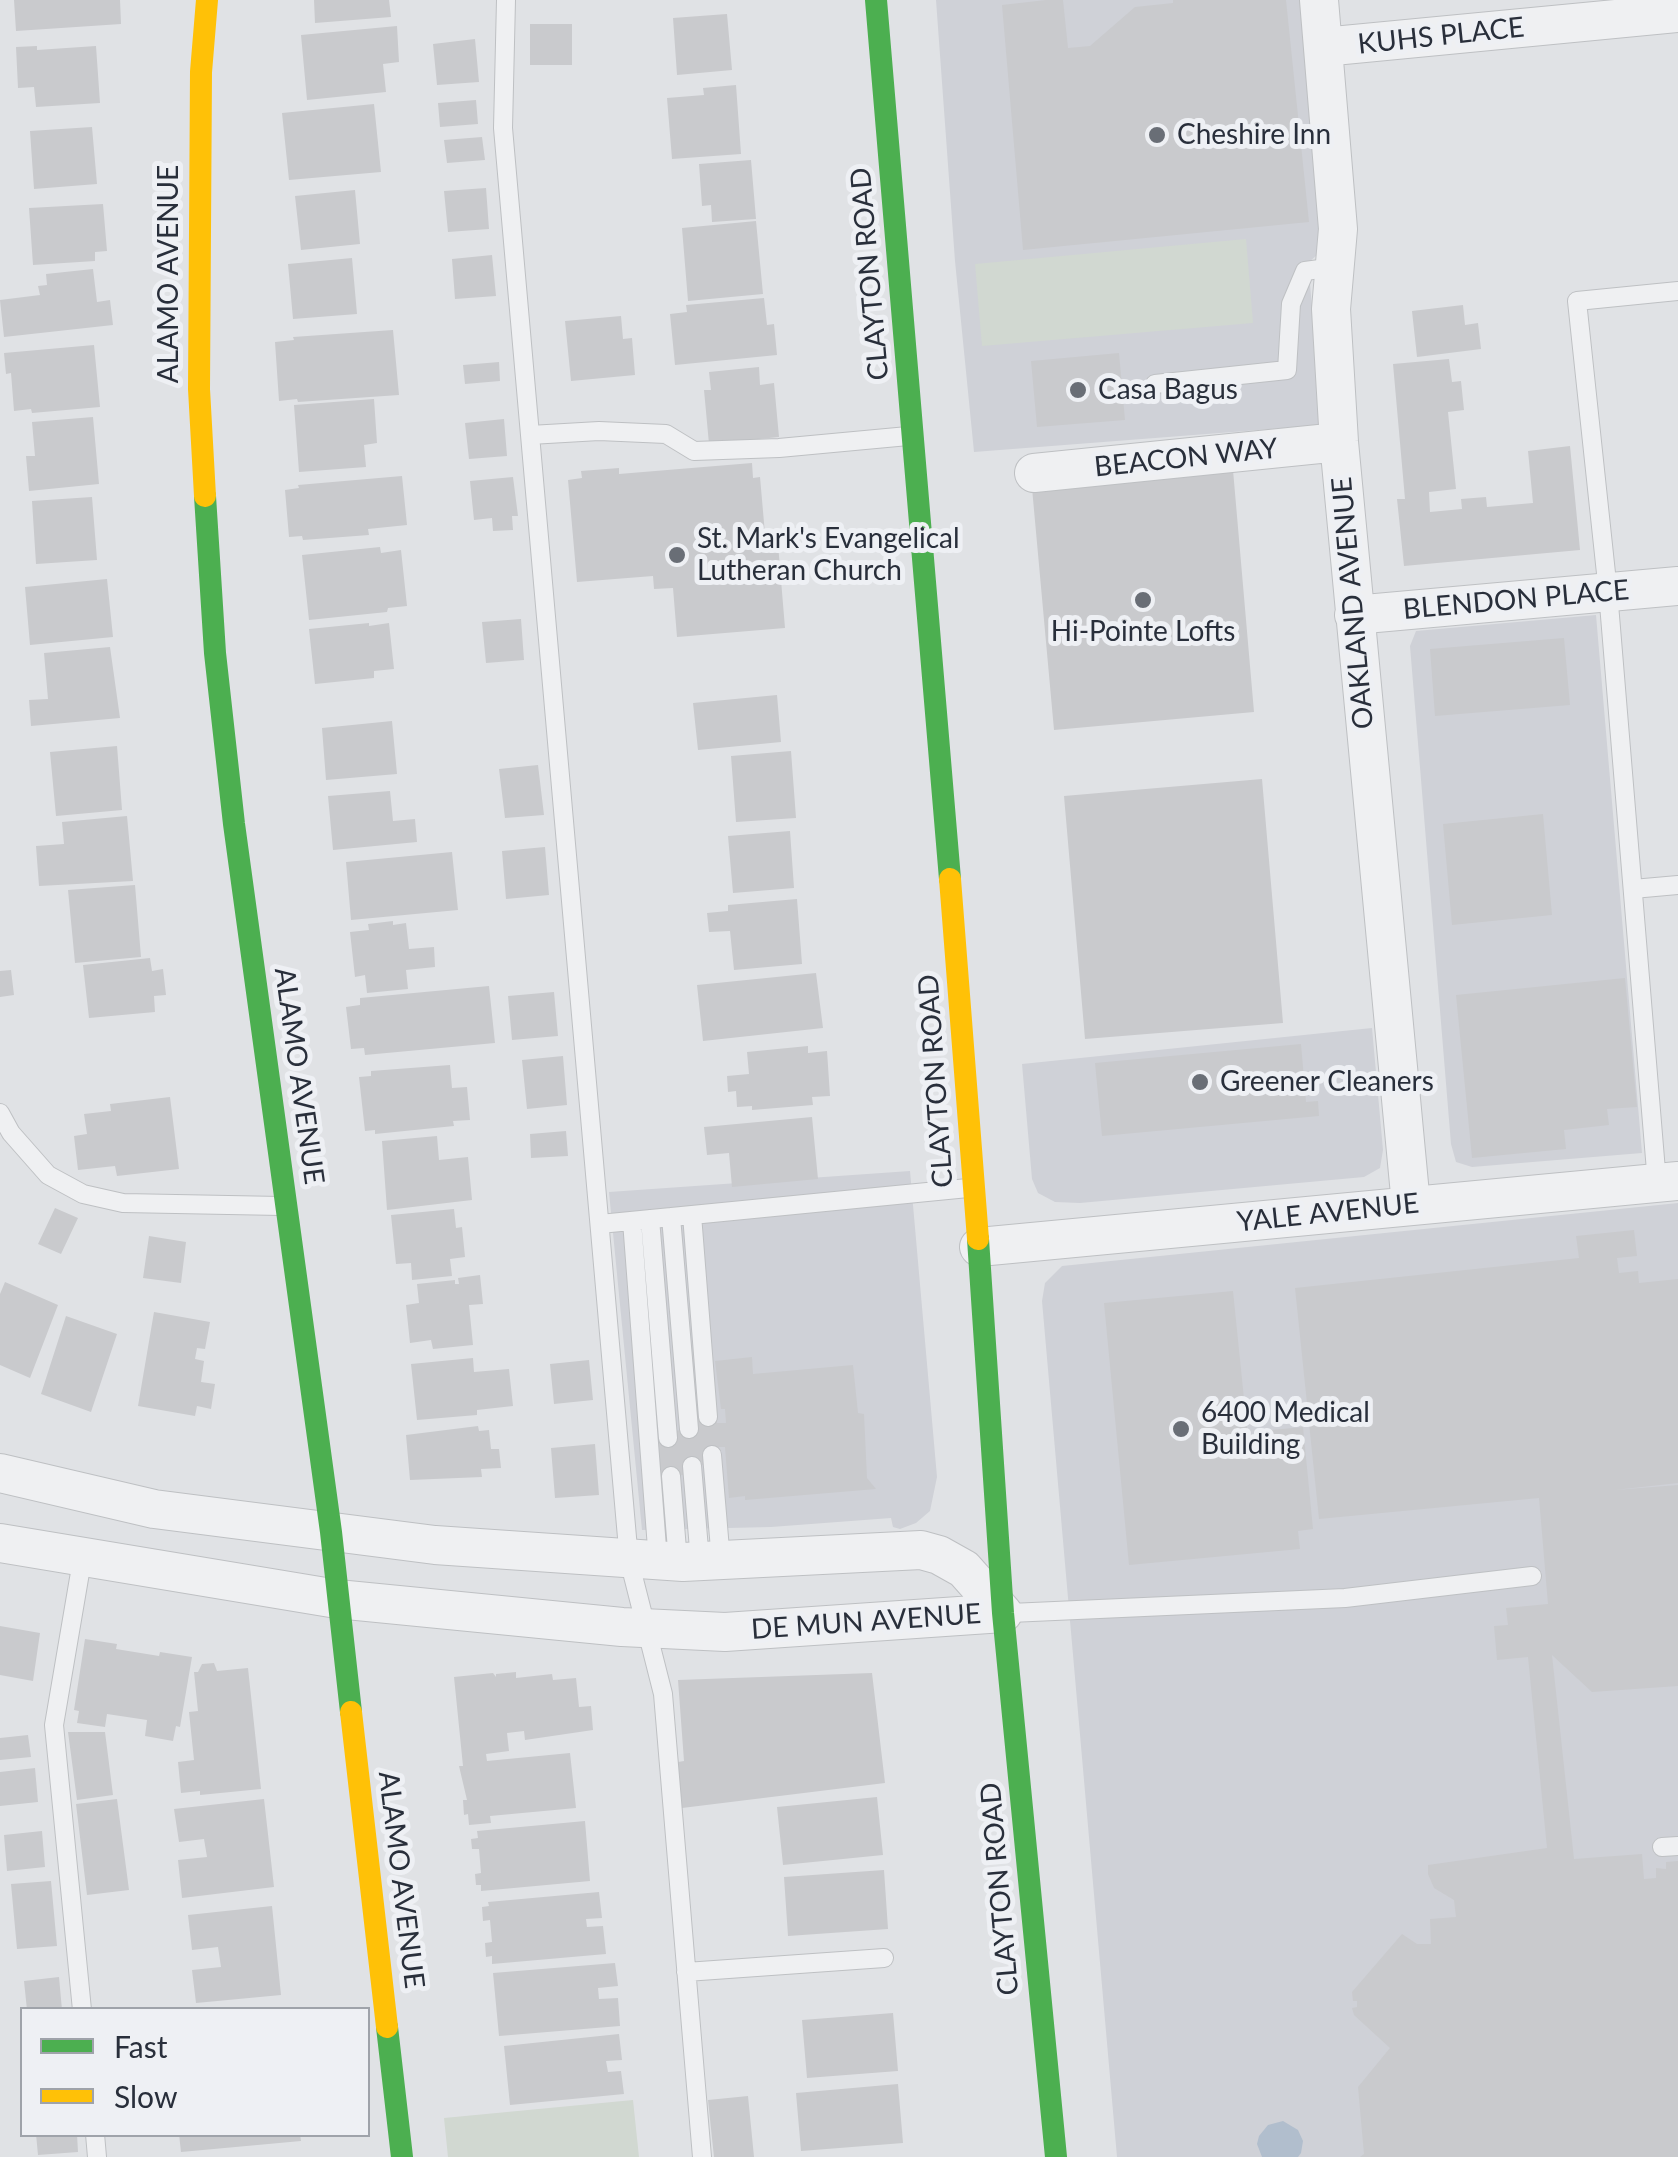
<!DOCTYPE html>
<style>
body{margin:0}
#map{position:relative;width:1678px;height:2157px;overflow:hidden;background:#e0e2e5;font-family:Lato,sans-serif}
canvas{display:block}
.legend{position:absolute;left:20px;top:2007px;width:350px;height:130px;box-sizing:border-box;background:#eef0f4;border:2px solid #9fa3aa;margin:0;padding:12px 18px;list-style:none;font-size:30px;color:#292f3b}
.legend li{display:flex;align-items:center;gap:20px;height:50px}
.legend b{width:50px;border:2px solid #9fa3aa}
</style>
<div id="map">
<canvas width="1678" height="2157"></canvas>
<ul class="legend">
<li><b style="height:12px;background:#4caf50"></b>Fast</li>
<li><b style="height:12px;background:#ffc107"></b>Slow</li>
</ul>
</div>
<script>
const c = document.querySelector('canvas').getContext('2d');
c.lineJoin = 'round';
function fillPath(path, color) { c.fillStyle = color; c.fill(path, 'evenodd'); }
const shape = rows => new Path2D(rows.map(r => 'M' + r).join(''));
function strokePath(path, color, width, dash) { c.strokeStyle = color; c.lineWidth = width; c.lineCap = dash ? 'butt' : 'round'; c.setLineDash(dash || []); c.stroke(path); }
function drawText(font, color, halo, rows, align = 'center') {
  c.font = font + ' Lato,sans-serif'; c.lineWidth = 10; c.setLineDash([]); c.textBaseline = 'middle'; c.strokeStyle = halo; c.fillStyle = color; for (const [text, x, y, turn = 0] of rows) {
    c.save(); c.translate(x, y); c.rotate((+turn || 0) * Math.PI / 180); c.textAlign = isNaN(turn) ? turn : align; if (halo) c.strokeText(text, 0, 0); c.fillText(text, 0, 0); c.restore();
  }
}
fillPath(shape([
 [936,0,1305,0,1326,247,1308,263,1323,425,974,452,955,261],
 [1596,615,1642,1153,1472,1167,1456,1162,1451,1144,1410,646,1416,631],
 [1372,1028,1383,1150,1380,1168,1364,1177,1080,1203,1055,1202,1038,1193,1032,1179,1022,1064],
 [910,1171,937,1477,930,1511,916,1523,900,1529,893,1527,891,1518,771,1527,642,1530,609,1192],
 [1678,1203,1678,2157,1117,2157,1042,1301,1045,1283,1062,1266]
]), '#cfd1d7');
fillPath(shape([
 [1246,239,1253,323,982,346,975,264],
 [633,2100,639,2157,448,2157,444,2118]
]), '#d1d8d1');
fillPath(shape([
 [1283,2121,1298,2130,1303,2141,1301,2153,1298,2157,1262,2157,1257,2144,1259,2136,1268,2125]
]), '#b1becd');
fillPath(shape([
 [14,0,120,0,121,24,16,31],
 [314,0,389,0,391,17,315,23],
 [1046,0,1063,0,1068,48,1090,46,1135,7,1173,3,1173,0,1286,0,1309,222,1023,250,1002,5],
 [727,14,732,70,677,75,673,18],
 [530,24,572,24,572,65,530,65],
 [397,26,399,62,383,64,386,92,307,100,301,35],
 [475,39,479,82,437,85,433,44],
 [37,46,37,50,96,46,100,103,36,107,34,87,18,88,16,47],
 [736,85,741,154,672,159,667,98,704,95,703,88],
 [476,100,478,124,440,127,438,103],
 [374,104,381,172,289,180,282,113],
 [92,127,97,184,34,189,30,131],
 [482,137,485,160,447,163,444,140],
 [751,160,756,219,712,222,711,205,702,206,699,164],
 [486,188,489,229,448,232,444,191],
 [355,190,360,244,301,250,295,196],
 [103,204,107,251,95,252,95,261,33,265,29,208],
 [756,221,763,294,688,301,682,228],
 [492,255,496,296,455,299,452,259],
 [352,258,357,314,293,319,288,264],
 [93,269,97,302,110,300,113,325,4,337,0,300,40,295,38,286,47,285,46,274],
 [764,298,767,325,774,324,777,355,675,365,670,314,687,312,686,305],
 [1463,305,1465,325,1478,323,1481,349,1417,357,1412,311],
 [621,316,623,339,632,338,635,375,571,381,565,321],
 [393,330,399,395,298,402,297,399,279,401,275,342,294,340,293,337],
 [94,345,100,407,32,413,31,409,14,411,11,373,6,374,4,353],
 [1119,353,1125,420,1037,427,1031,361],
 [1449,359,1452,382,1461,381,1464,410,1448,412,1456,489,1429,492,1430,512,1462,509,1461,499,1486,497,1487,507,1533,503,1528,451,1570,446,1580,550,1404,566,1397,499,1405,499,1393,364],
 [499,362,500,381,465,384,463,365],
 [759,367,760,385,774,383,779,437,709,444,704,390,711,390,709,372],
 [374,399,377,443,364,445,366,467,299,472,294,405],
 [93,417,99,484,29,491,26,456,35,456,32,422],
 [504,419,507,456,469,459,465,423],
 [752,463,753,478,760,477,765,534,777,532,785,628,677,637,673,588,654,589,653,576,577,582,568,480,582,478,581,471,619,468,619,474],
 [1233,470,1254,712,1054,730,1032,488],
 [402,476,407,525,368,529,369,535,303,540,302,536,289,537,285,490,299,488,298,485],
 [513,477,518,516,512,516,513,530,493,531,492,518,474,520,470,481],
 [92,497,97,560,36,564,32,501],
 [380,547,381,553,401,550,407,606,388,608,387,612,309,620,302,555],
 [107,579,113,637,30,645,25,587],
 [521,619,524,660,486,663,482,622],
 [369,623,369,626,389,623,394,669,374,671,374,678,315,684,309,629],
 [1564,638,1570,705,1435,716,1430,649],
 [110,647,120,718,31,726,29,700,48,699,44,653],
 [777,695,781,742,698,750,693,703],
 [392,721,397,774,326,780,322,728],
 [117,746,122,810,56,816,50,752],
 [791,751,796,818,736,822,731,756],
 [538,765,544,815,505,818,499,769],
 [1262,779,1283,1023,1085,1039,1064,796],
 [390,791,393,821,415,819,417,842,333,850,328,796],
 [1543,814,1552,915,1452,925,1443,824],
 [127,816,133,881,39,886,36,846,64,844,62,822],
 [790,831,794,888,733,893,728,836],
 [545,847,549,895,506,899,502,851],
 [452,852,458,910,351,920,346,862],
 [135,885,141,957,75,963,68,890],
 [797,899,802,964,734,970,730,931,709,932,707,913,728,911,728,905],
 [393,921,393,925,406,923,409,949,434,947,435,967,406,970,408,989,367,993,365,975,355,977,350,932,369,930,368,924],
 [150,958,152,971,163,969,166,995,154,996,155,1012,89,1018,83,965],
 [11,970,14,995,0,997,0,971],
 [816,973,823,1028,703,1041,697,985],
 [1625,978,1637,1107,1607,1109,1609,1125,1564,1130,1566,1149,1472,1158,1456,995],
 [489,986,495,1043,365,1055,364,1048,351,1049,346,1007,360,1005,360,998],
 [554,992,558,1036,512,1040,508,996],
 [1301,1044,1306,1102,1318,1101,1319,1116,1102,1136,1095,1063],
 [808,1046,808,1053,827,1051,830,1096,812,1097,813,1105,752,1110,752,1106,737,1107,736,1091,728,1092,727,1076,749,1074,747,1052],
 [563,1056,567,1105,527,1109,522,1060],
 [450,1065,452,1088,467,1087,470,1120,453,1121,454,1126,375,1134,375,1130,365,1131,359,1077,371,1076,371,1071],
 [170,1097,179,1169,117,1176,115,1166,78,1170,74,1136,87,1134,84,1114,111,1111,110,1104],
 [812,1117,818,1179,732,1187,729,1153,707,1155,704,1127],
 [566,1131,568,1156,531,1158,530,1134],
 [437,1136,439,1160,468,1157,472,1200,387,1210,382,1141],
 [55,1208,78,1218,61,1254,38,1244],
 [454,1209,456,1228,462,1227,465,1257,450,1259,452,1276,412,1280,411,1263,396,1264,391,1215],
 [1634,1230,1637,1256,1617,1258,1619,1273,1638,1271,1639,1283,1678,1279,1678,1483,1615,1490,1678,1485,1678,1686,1592,1692,1552,1655,1574,1859,1642,1854,1644,1879,1656,1878,1656,1868,1666,1869,1666,1862,1678,1861,1678,2157,1360,2157,1364,2154,1358,2087,1390,2048,1354,2015,1352,2008,1357,2007,1357,2001,1353,2001,1352,1992,1402,1934,1417,1944,1431,1944,1430,1919,1456,1917,1454,1900,1434,1888,1428,1874,1428,1865,1547,1848,1528,1657,1497,1660,1494,1626,1508,1625,1506,1608,1548,1604,1539,1498,1319,1519,1295,1288,1579,1258,1576,1236],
 [149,1236,186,1242,181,1283,143,1278],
 [480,1275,483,1304,469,1305,473,1345,433,1349,431,1340,410,1343,406,1305,419,1303,417,1284,455,1280,455,1284,459,1284,458,1278],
 [5,1282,58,1305,30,1378,0,1365,0,1294],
 [1233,1291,1248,1438,1273,1436,1272,1430,1303,1427,1313,1529,1298,1531,1300,1549,1129,1565,1104,1303],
 [154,1312,210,1322,205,1349,197,1348,195,1359,204,1361,201,1382,215,1384,211,1409,197,1406,195,1416,138,1406],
 [66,1316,117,1334,91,1412,41,1394],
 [752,1357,753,1374,853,1365,858,1413,864,1414,867,1478,876,1489,745,1500,745,1496,729,1498,725,1447,717,1447,718,1454,703,1456,704,1465,684,1466,684,1475,659,1477,654,1440,675,1438,675,1431,694,1428,695,1419,716,1417,717,1423,726,1423,725,1409,721,1409,715,1361],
 [473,1358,474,1372,509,1369,513,1406,477,1410,477,1415,417,1420,411,1364],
 [589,1360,593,1400,554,1404,550,1364],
 [478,1426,479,1431,489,1430,491,1449,499,1449,501,1468,481,1469,482,1477,410,1480,406,1435],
 [595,1444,599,1495,555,1498,551,1448],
 [0,1626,40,1633,33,1681,0,1675],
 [85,1639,117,1644,116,1649,159,1656,160,1652,192,1657,180,1727,176,1726,173,1741,145,1736,147,1720,107,1714,105,1727,77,1723,79,1711,74,1710],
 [214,1663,217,1671,248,1668,261,1789,200,1795,200,1791,181,1793,178,1762,194,1760,189,1712,198,1711,194,1672,198,1672,202,1664],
 [516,1672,516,1678,552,1674,553,1680,576,1678,579,1707,591,1706,593,1730,525,1740,524,1731,507,1733,509,1751,486,1754,487,1761,570,1753,576,1808,490,1816,491,1823,469,1825,468,1814,464,1815,463,1800,467,1800,459,1766,463,1766,454,1677,493,1673,496,1677,496,1674],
 [872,1673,885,1783,682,1808,678,1762,684,1761,678,1680],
 [68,1732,105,1732,113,1795,77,1800],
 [28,1735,31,1757,0,1760,0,1738],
 [35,1768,38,1802,0,1806,0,1772],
 [877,1797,883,1855,783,1865,777,1807],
 [117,1799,129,1890,87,1895,76,1804],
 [264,1799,274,1887,182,1898,178,1860,207,1857,204,1839,179,1842,174,1809],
 [585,1821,590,1881,481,1891,481,1885,476,1885,475,1874,481,1873,479,1849,472,1849,471,1839,478,1838,477,1831],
 [42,1831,45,1867,7,1871,4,1835],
 [884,1870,888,1929,788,1936,784,1877],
 [51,1881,57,1946,17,1949,11,1884],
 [599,1892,602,1918,586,1919,587,1927,603,1926,606,1954,492,1964,492,1956,486,1957,485,1943,492,1942,490,1920,483,1921,482,1907,489,1906,488,1902],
 [272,1906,281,1995,196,2003,192,1970,221,1967,218,1947,192,1950,188,1915],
 [615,1963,618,1986,598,1988,599,1999,618,1998,620,2026,499,2036,493,1973],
 [59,1977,62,2010,27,2010,24,1981],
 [893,2013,898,2071,807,2078,802,2020],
 [619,2034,622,2060,606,2061,608,2072,621,2071,624,2094,510,2105,504,2046],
 [898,2084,903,2143,801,2151,796,2093],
 [748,2096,754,2157,714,2157,708,2100],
 [36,2134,77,2134,78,2152,38,2155],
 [179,2134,300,2134,301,2141,181,2152]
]), '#c9cacd');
const lane = shape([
 [506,0,503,128,629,1560,663,1694,702,2157],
 [1155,384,1287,370,1291,304,1305,271,1335,267],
 [530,435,599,431,666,434,694,451,779,448,908,436],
 [1633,889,1678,885],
 [0,1113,11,1133,48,1175,83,1194,123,1203,281,1206],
 [1657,1183,1608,592,1577,301,1678,291],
 [692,1215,708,1417],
 [671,1217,689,1429],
 [650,1219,668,1438],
 [632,1221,658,1561],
 [600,1224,968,1188],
 [712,1455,721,1561],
 [692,1466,700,1561],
 [671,1476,678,1562],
 [1010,1613,1345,1598,1532,1576],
 [1662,1847,1678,1846],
 [686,1972,884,1958],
 [82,2010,54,1725,83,1555],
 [95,2134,97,2157]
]);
const street = shape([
 [1319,0,1338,229,1331,309,1339,442,1411,1205],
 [1323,47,1678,13],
 [1034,473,1339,442],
 [1354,615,1678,586],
 [979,1247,1678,1181],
 [0,1473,154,1509,435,1545,683,1562,921,1550,939,1555,964,1569,1003,1613],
 [0,1543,337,1599,622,1627,725,1632,1003,1613]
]);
strokePath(lane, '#bec0c3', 20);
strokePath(street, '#bec0c3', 40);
strokePath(lane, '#eff0f2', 18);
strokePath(street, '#eff0f2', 38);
strokePath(shape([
 [876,0,950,879],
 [205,496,215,653,234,824,331,1532,351,1712],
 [978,1239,1003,1613,1056,2157],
 [387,2027,402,2157]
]), '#4caf50', 22);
strokePath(shape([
 [205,496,199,389,201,72,207,0],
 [950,879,978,1239],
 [351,1712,387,2027]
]), '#ffc107', 22);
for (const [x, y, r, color] of [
 [1157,135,10,"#696e76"],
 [1078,390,10,"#696e76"],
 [677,555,10,"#696e76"],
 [1143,600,10,"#696e76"],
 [1200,1082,10,"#696e76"],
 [1181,1429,10,"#696e76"]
]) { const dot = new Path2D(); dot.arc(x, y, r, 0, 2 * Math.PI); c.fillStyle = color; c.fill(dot); strokePath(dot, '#eef0f4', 4); }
drawText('28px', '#292f3b', '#eef0f4', [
 ["KUHS PLACE",1441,36,-6],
 ["ALAMO AVENUE",169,274,-90],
 ["CLAYTON ROAD",870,274,-95],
 ["BEACON WAY",1186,458,-6],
 ["BLENDON PLACE",1516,600,-5],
 ["OAKLAND AVENUE",1353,603,-95],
 ["ALAMO AVENUE",299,1076,82],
 ["CLAYTON ROAD",936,1081,-94],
 ["YALE AVENUE",1328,1213,-6],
 ["DE MUN AVENUE",866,1622,-4],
 ["ALAMO AVENUE",401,1880,83],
 ["CLAYTON ROAD",1000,1889,-95]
]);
drawText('28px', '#292f3b', '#eef0f4', [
 ["Cheshire Inn",1177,135],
 ["Casa Bagus",1098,390],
 ["St. Mark's Evangelical",697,539],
 ["Lutheran Church",697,571],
 ["Hi-Pointe Lofts",1143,632,"center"],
 ["Greener Cleaners",1220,1082],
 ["6400 Medical",1201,1413],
 ["Building",1201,1445]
], 'left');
</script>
